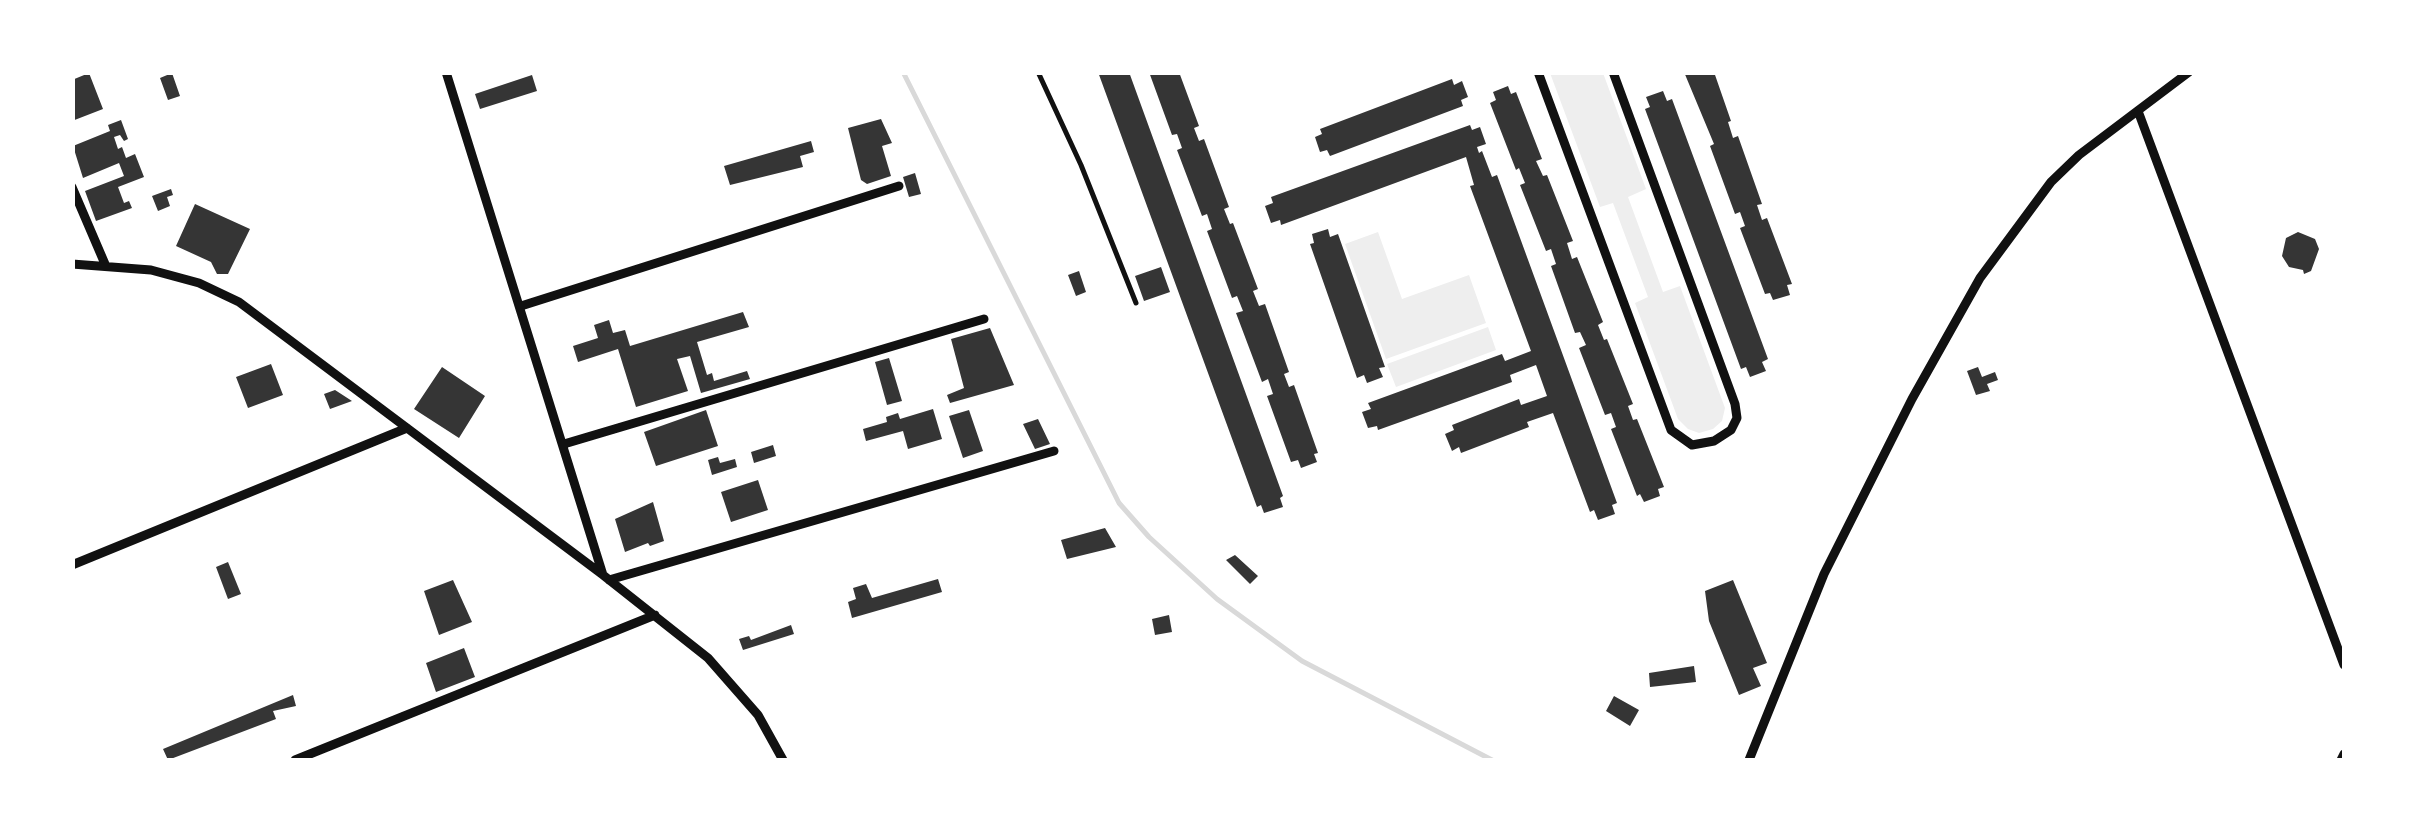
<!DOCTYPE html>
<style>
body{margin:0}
#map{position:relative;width:2417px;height:833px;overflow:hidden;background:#fff;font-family:Raleway,sans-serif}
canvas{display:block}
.frame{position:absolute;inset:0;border:75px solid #fff;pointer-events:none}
</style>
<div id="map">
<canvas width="2417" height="833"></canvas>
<div class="frame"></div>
</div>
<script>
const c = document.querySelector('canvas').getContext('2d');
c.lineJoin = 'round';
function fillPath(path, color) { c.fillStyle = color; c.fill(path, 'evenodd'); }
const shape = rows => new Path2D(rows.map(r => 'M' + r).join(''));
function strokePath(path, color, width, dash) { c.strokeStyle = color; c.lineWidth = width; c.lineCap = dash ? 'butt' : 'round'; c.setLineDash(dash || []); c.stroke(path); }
fillPath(shape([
 [1550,73,1603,73,1646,189,1628,197,1663,292,1680,286,1725,408,1722,421,1713,429,1699,433,1688,429,1678,419,1635,303,1648,297,1613,203,1600,207],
 [1378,232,1402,299,1469,275,1486,323,1386,359,1345,244],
 [1488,327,1496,350,1396,387,1387,364]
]), '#eee');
strokePath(shape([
 [903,72,1119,503,1149,537,1217,599,1302,661,1492,760]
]), '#d9d9d9', 5);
fillPath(shape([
 [1098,72,1129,72,1283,496,1280,498,1283,507,1264,513,1261,505,1257,507],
 [1149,72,1179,72,1199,126,1194,128,1199,141,1204,139,1229,207,1224,209,1230,224,1233,223,1258,289,1253,291,1259,306,1265,304,1289,372,1284,374,1289,387,1294,385,1318,453,1314,454,1317,462,1301,468,1298,460,1291,462,1267,396,1273,394,1268,379,1262,382,1236,313,1243,311,1237,296,1232,298,1207,231,1212,229,1207,214,1202,216,1177,150,1182,148,1177,134,1172,135],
 [1684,72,1714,72,1731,121,1728,122,1733,138,1738,136,1762,204,1757,205,1762,220,1767,218,1792,284,1787,285,1790,295,1773,300,1770,293,1765,294,1740,228,1745,226,1740,212,1735,214,1710,146,1714,144],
 [89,73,103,109,72,121,72,80],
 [172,73,180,96,168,100,160,78],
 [532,75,537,91,480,109,475,94],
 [1452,79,1454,85,1462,81,1468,97,1461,100,1463,106,1330,156,1327,150,1320,152,1315,137,1322,134,1320,129],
 [1508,86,1511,94,1516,92,1542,159,1536,161,1543,176,1547,175,1573,241,1567,243,1572,259,1577,257,1603,322,1598,325,1604,340,1607,339,1633,404,1628,406,1633,420,1637,419,1664,487,1658,489,1660,496,1644,502,1640,494,1637,496,1611,429,1616,427,1611,413,1605,415,1579,348,1586,345,1580,332,1575,333,1551,266,1556,264,1551,249,1546,251,1520,185,1525,183,1519,168,1516,170,1490,103,1496,100,1493,92],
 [1663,91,1667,101,1672,99,1768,359,1762,362,1766,371,1750,377,1746,367,1741,369,1645,109,1650,107,1646,97],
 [881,119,892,143,882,146,891,176,867,184,861,180,848,128],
 [121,120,128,139,124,141,120,135,114,137,118,149,122,147,126,158,135,154,144,177,118,187,124,203,129,201,132,208,96,221,85,191,124,176,119,163,83,178,73,146,110,131,108,125],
 [1470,125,1472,130,1480,127,1486,144,1477,147,1479,153,1482,151,1492,177,1497,175,1617,503,1612,505,1615,514,1598,520,1594,510,1590,512,1553,413,1527,422,1529,427,1461,453,1459,447,1452,451,1445,434,1454,430,1452,425,1519,399,1521,405,1547,396,1536,365,1510,375,1512,382,1378,430,1377,426,1368,428,1362,412,1371,409,1368,403,1502,354,1505,361,1531,351,1470,186,1474,185,1466,157,1281,225,1280,220,1271,223,1265,206,1273,203,1271,197],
 [811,141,814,152,800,156,803,167,730,185,724,166],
 [915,173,921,194,909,197,903,177],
 [171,189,173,195,167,197,170,206,158,211,152,196],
 [195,204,250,229,228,274,217,274,211,262,176,246],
 [1328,229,1330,237,1338,234,1385,367,1379,368,1383,377,1367,383,1364,375,1357,378,1310,244,1314,243,1312,234],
 [2298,232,2315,239,2319,249,2311,271,2304,274,2303,270,2289,267,2282,256,2286,238],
 [1161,267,1170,292,1144,301,1135,276],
 [1079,271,1086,292,1076,296,1068,275],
 [743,312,749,327,697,342,707,375,712,373,714,381,747,371,750,379,701,393,690,356,677,359,688,391,636,407,618,349,578,362,573,346,598,338,594,325,609,320,613,333,625,330,630,346],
 [990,328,1014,385,950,403,947,395,964,388,951,339],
 [889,358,902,401,887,405,875,362],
 [271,364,283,395,248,408,236,377],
 [442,367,485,396,459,438,414,409],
 [1978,367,1982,377,1995,372,1998,380,1987,384,1990,391,1976,395,1967,371],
 [335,390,352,401,330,409,324,394],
 [933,409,942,439,908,449,903,431,866,441,863,429,887,422,886,417,898,413,900,419],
 [706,410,718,446,656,466,644,432],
 [969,410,983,451,963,458,949,416],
 [1038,419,1050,444,1035,449,1023,424],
 [773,445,776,456,754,463,751,452],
 [718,457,720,463,735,459,737,467,712,475,708,460],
 [758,480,768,510,731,522,721,492],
 [653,502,664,541,650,546,648,543,625,552,615,519],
 [1105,528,1116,547,1067,559,1061,540],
 [1235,555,1258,576,1250,584,1226,560],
 [228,562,241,594,228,599,216,567],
 [938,579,942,592,852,618,848,602,856,599,853,588,866,584,872,598],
 [453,580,472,622,439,635,424,591],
 [1733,580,1767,663,1753,668,1761,686,1739,695,1709,621,1705,591],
 [1169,615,1172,632,1155,635,1152,619],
 [791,625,794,634,743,650,739,639,749,636,751,640],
 [464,648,475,677,436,692,426,663],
 [1694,666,1696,682,1650,687,1649,673],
 [293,695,296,706,273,711,276,719,168,760,163,749],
 [1614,696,1639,710,1630,726,1606,711]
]), '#353535');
strokePath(shape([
 [1038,72,1081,165,1136,303]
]), '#111', 5);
strokePath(shape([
 [446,72,603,575],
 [1538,72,1671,430,1692,445,1714,441,1731,430,1737,418,1735,404,1613,72],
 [2138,111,2344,665],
 [72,187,105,264],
 [72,264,151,270,199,283,239,302,603,575,708,658,758,715,783,760],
 [521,306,899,186],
 [564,444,984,319],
 [72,565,407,428],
 [609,580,1054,451],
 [295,760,655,615],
 [1749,760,1824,574,1912,399,1980,278,2051,182,2079,155,2189,72],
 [2341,760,2344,754]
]), '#111', 9);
</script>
